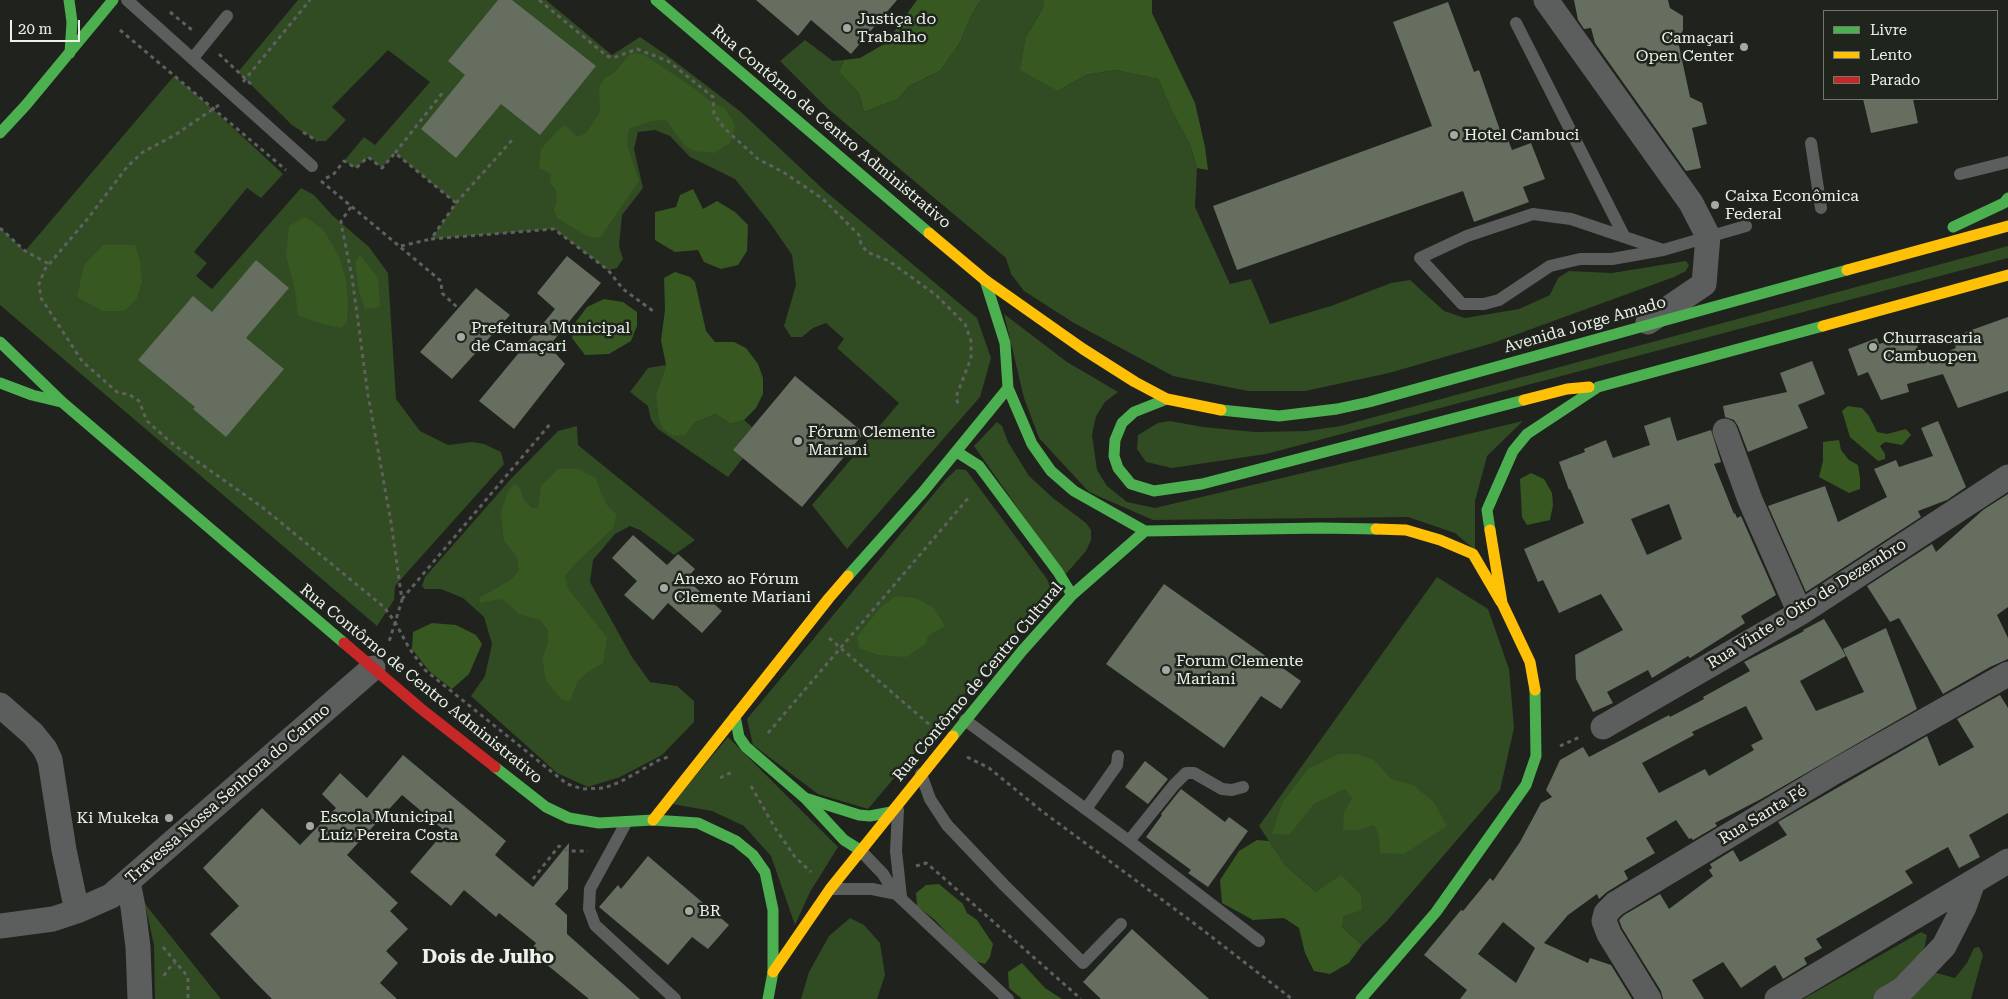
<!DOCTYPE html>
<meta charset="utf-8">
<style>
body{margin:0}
#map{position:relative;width:2008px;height:999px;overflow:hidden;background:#20221e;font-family:"Roboto Serif",serif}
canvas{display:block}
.legend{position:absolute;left:1823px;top:10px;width:175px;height:90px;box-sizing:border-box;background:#1f241c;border:1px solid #71766f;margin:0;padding:6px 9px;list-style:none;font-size:15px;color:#edf1ec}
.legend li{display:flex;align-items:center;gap:10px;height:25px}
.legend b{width:25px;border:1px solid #71766f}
.scale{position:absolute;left:10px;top:20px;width:70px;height:22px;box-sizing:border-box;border:2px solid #edf1ec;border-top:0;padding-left:6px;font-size:15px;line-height:18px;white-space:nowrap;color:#edf1ec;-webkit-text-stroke:4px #1f241c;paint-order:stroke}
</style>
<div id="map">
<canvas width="2008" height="999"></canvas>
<ul class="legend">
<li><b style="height:6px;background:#4caf50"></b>Livre</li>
<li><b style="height:6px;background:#ffc107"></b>Lento</li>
<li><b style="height:6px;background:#c62828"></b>Parado</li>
</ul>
<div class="scale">20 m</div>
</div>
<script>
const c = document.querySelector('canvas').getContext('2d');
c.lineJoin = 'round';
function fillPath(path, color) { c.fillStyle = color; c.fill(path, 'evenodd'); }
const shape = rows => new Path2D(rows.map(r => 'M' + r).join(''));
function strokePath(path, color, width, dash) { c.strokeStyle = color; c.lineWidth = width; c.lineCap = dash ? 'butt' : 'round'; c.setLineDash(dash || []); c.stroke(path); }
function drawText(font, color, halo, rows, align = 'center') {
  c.font = font + ' "Roboto Serif",serif'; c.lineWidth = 5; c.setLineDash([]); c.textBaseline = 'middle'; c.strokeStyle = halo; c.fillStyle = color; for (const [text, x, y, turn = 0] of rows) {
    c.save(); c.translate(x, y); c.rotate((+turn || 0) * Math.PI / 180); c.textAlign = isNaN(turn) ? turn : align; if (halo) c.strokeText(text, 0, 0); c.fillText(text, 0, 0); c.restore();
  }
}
fillPath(shape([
 [298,0,546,0,612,55,640,37,669,57,741,112,825,191,977,318,991,358,980,397,847,549,812,505,899,403,837,348,844,339,826,323,813,328,802,337,791,337,784,326,796,285,792,255,770,223,735,179,690,157,670,136,655,130,638,132,634,149,643,188,622,215,619,246,623,259,617,268,608,270,554,229,431,239,456,203,395,153,382,168,369,157,356,168,344,161,364,137,375,145,430,82,388,50,332,107,346,120,326,141,317,141,292,125,238,72],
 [981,0,1044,0,1044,6,1026,37,1058,91,1086,75,1115,70,1158,79,1173,113,1191,147,1197,168,1195,207,1230,284,1251,279,1270,324,1331,306,1391,283,1410,280,1444,311,1465,318,1519,309,1550,295,1558,278,1569,271,1612,273,1686,261,1689,265,1686,271,1674,277,1493,343,1389,373,1305,391,1248,391,1173,376,1074,323,1024,291,1011,274,1006,258,827,108,780,61,805,40,833,61,844,60,839,72,859,93,864,112,898,99,909,86,940,71,959,44,972,14],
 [174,76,204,101,283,174,261,198,247,188,194,252,207,263,196,276,212,289,301,188,314,195,332,215,369,247,388,273,396,399,420,431,448,445,472,442,484,444,501,452,504,464,395,586,394,600,377,626,0,305,0,228,25,251],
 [2008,246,2008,258,1266,454,1172,468,1146,462,1137,449,1138,435,1158,423,1170,421,1203,427,1255,432,1306,431,1341,426],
 [1004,314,1067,362,1118,392,1105,402,1096,416,1092,435,1097,470,1107,486,1127,502,1155,508,1523,421,1487,456,1475,501,1475,550,1455,533,1408,517,1153,520,1089,492,1039,438,1024,398],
 [666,365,656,394,694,423,716,414,730,424,744,420,752,427,733,450,743,458,728,477,658,429,651,420,648,406,630,392,648,368],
 [997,422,1002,426,1008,442,1029,476,1053,498,1086,523,1091,530,1091,540,1086,551,1065,575,974,446],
 [577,426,578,445,695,540,674,555,640,530,630,526,615,534,593,560,590,582,632,657,650,682,677,686,694,701,694,722,662,755,620,777,588,787,557,773,471,696,485,676,492,644,484,617,463,598,441,589,425,589,422,586,425,577,510,480,558,431],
 [957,469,966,470,1047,579,1050,586,1050,593,868,809,818,794,753,745,747,719,946,479],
 [1437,577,1488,609,1509,669,1514,728,1500,790,1387,921,1362,945,1342,927,1344,916,1285,865,1259,826],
 [728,737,838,847,810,892,795,925,771,856,744,826,712,811,672,804],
 [145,904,221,999,155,999,154,945],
 [850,918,864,925,880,943,885,975,877,999,801,999,809,972,829,936],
 [1921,932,1927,935,1925,946,1918,960,1933,972,1955,978,1967,963,1974,948,1979,947,1983,955,1971,999,1803,999]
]), '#314b22');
fillPath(shape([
 [917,0,981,0,972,14,959,44,940,71,909,86,898,99,864,112,859,93,839,72,844,60,860,58,886,43],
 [1044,0,1152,0,1152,13,1195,103,1205,147,1208,170,1197,168,1191,147,1173,113,1158,79,1115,70,1086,75,1058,91,1020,70,1026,37,1044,6],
 [631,53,643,54,695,89,712,103,725,108,735,125,730,143,714,153,694,151,685,146,666,120,651,121,629,129,627,144,639,181,600,238,587,236,557,218,554,210,557,200,556,190,550,183,551,174,539,168,541,149,560,128,566,126,578,137,586,133,600,112,599,87,605,78,614,73],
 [693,189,703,209,717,201,735,212,748,225,747,251,738,265,721,269,704,262,698,250,675,252,655,240,655,212,676,207,680,195],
 [305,217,323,229,339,256,346,280,348,304,347,321,342,328,322,324,298,315,295,290,286,255,289,226],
 [103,245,135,245,140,260,142,281,137,299,124,311,102,311,77,297,84,265],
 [360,255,378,278,380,307,365,309,359,292,355,262],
 [675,272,690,277,695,282,706,331,715,342,734,342,746,348,758,364,763,378,763,394,756,408,744,420,730,424,716,414,694,423,685,435,673,436,664,430,659,420,656,394,666,365,661,340,665,310,664,278],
 [604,299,623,302,637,312,637,326,631,341,609,354,585,355,572,338,575,323,587,307],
 [1848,406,1862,408,1869,416,1877,432,1887,434,1906,429,1911,435,1902,445,1885,442,1880,446,1885,454,1885,459,1878,461,1850,437,1842,411],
 [1839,440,1841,450,1849,460,1858,465,1860,478,1860,489,1849,493,1819,477,1823,461,1823,442],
 [558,469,578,469,596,478,601,493,607,505,617,515,613,528,574,565,565,576,568,589,607,637,603,663,588,672,578,681,570,701,562,700,546,681,542,658,548,644,548,630,540,620,519,614,508,603,500,599,480,603,479,598,512,579,519,570,517,557,504,541,501,512,508,491,515,484,520,489,524,500,532,508,538,508,541,486],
 [1531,473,1544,479,1552,493,1553,505,1550,520,1527,525,1522,517,1520,479],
 [896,596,916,598,934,608,945,626,928,636,926,644,906,657,878,655,859,648,857,637,880,608],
 [432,623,456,625,476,635,482,644,469,674,452,689,429,671,412,649,413,632],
 [1339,754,1357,754,1374,760,1391,779,1413,785,1434,802,1447,826,1404,854,1380,853,1379,835,1374,825,1359,830,1343,830,1344,813,1352,798,1345,789,1314,804,1289,835,1272,834,1282,803,1308,769],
 [1257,840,1269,841,1285,865,1316,892,1341,875,1361,895,1362,910,1344,916,1342,927,1362,945,1349,963,1330,974,1314,971,1305,953,1299,928,1284,918,1253,920,1222,903,1220,880,1239,851],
 [939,884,963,904,967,913,977,920,993,944,990,957,985,964,971,960,935,920,917,906,916,893,926,885],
 [1022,963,1045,988,1062,999,1022,999,1009,988,1008,972]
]), '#375821');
fillPath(shape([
 [498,0,512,0,596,66,540,135,501,104,456,158,421,129,465,75,448,61],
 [756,0,897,0,851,54,811,20,798,36],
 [1574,0,1668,0,1670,8,1683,16,1683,30,1678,41,1690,97,1702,103,1707,124,1692,128,1701,168,1686,171,1595,43,1591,28,1584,29,1578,20],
 [1448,2,1474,72,1479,70,1502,136,1506,134,1512,150,1531,143,1545,179,1523,187,1529,202,1474,222,1463,191,1237,270,1213,206,1432,126,1393,22],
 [1863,99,1913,99,1918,123,1871,133],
 [567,256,601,283,549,346,565,364,514,429,479,401,555,309,537,293],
 [256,260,289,288,246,338,284,369,226,437,193,409,195,407,138,360,193,296,212,312],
 [476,288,510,315,452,379,420,352],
 [2008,317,2008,391,1958,408,1943,374,1907,384,1909,392,1881,400,1868,372,1858,376,1848,349,1877,338,1879,344,1914,335,1922,362,1956,348,1952,337],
 [1812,361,1825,394,1798,405,1808,428,1748,452,1738,426,1734,420,1725,417,1723,406,1787,392,1780,373],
 [795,376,864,433,802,507,733,450],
 [1670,417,1677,441,1711,430,1721,462,1714,464,1734,514,1735,513,1737,518,1741,516,1776,595,1741,616,1745,623,1690,658,1688,656,1652,678,1648,670,1607,692,1613,703,1593,712,1576,679,1575,655,1623,630,1601,594,1559,613,1543,580,1538,582,1524,549,1584,523,1570,489,1569,490,1559,462,1585,452,1584,449,1606,440,1613,458,1650,445,1644,426],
 [1669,504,1682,539,1647,555,1631,519],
 [1938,421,1966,487,1947,500,1918,511,1921,517,1806,592,1768,506,1825,486,1838,522,1887,497,1874,469,1896,460,1899,467,1933,456,1921,428],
 [2008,494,2008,607,1997,615,2008,638,2008,659,1990,667,1943,694,1899,618,1890,622,1867,586,1932,544,1936,552,1983,510],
 [633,535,667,565,678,554,695,569,686,579,722,611,702,633,668,603,653,620,624,595,637,581,612,558],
 [1164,584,1301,681,1281,709,1261,696,1224,748,1106,664],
 [1824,619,1846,656,1800,681,1816,711,1864,692,1843,649,1886,628,1917,709,1763,798,1715,823,1717,826,1693,840,1691,838,1689,839,1676,820,1646,838,1655,853,1624,871,1628,879,1607,892,1599,899,1597,894,1568,915,1544,943,1588,963,1590,958,1611,965,1632,999,1460,999,1467,990,1424,955,1461,910,1463,911,1490,878,1493,881,1520,842,1541,803,1552,797,1546,790,1560,760,1583,747,1589,757,1669,715,1670,717,1704,699,1703,697,1750,671,1744,662,1804,631,1803,630],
 [1746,706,1763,739,1751,745,1754,750,1709,776,1705,769,1659,793,1642,763,1694,735,1692,732],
 [1503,922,1535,948,1516,983,1478,954],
 [2000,695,2008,708,2008,813,1969,835,1980,857,1959,868,1948,847,1905,871,1913,883,1816,939,1822,948,1804,958,1807,964,1783,979,1775,965,1741,988,1723,962,1692,980,1704,999,1663,999,1661,991,1622,928,1619,920,1624,915,1660,894,1669,909,1713,876,1709,870,1712,868,1710,864,1733,850,1740,862,1787,835,1778,822,1927,736,1939,766,1974,747,1957,719],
 [403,755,506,841,495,855,533,887,569,843,568,889,555,904,567,915,567,934,640,999,589,999,530,951,536,943,499,913,496,917,464,890,451,906,410,872,445,831,402,795,347,855,398,903,390,911,408,929,386,951,398,963,380,983,397,999,272,999,254,981,210,934,239,906,203,868,262,808,300,845,336,808,322,794,340,773,367,798],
 [1145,761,1168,779,1148,804,1125,787],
 [1181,789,1225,822,1229,817,1248,831,1208,887,1188,873,1191,870,1146,837,1162,815,1161,814],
 [648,856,729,925,708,949,692,937,668,965,599,907,618,885,621,889],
 [1132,929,1209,999,1101,999,1083,982]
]), '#656e5f');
strokePath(shape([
 [539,0,607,56,613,58,637,49,668,61,713,97,714,114,725,129,758,159,783,172,823,199,859,235,861,244,867,252,889,261,936,295,965,324,971,341,971,358,956,397,959,407],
 [170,12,192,30],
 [120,30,286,170],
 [219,54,253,86],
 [243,82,310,0],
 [219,105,175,135,143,152,127,167,89,217,45,269,39,284,41,298,82,361,117,392,130,395,139,401,147,421,174,445,262,507,384,607,395,622,409,648,425,670,567,784,583,789,604,788,620,782,659,760,668,757,671,759],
 [303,132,317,141],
 [395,153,444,91],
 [326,178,333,175,344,161,356,168,368,157,382,168,395,153,456,203,431,239,554,229,608,270,623,289,653,311],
 [321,181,441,281,442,293,458,308],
 [456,203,513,139],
 [351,207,341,221,342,228,352,277,368,395,391,522,402,600,389,642],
 [0,228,25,251,49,264],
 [401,246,431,239],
 [402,599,551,423],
 [829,638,930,725],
 [768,733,970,496],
 [1560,746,1582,736],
 [967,757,989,768,1043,812,1195,924,1292,999],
 [720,778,734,771],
 [751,786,775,828,795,857,811,872],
 [916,866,926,863,930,866,1081,999],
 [533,879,559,846,568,851,588,851],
 [163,947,188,977,188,999],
 [164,976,167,970,175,963]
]), '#5f605f', 3, [4, 4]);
strokePath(shape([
 [127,0,312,166],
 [1516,23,1624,236],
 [193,58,227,16],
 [1811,143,1821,208],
 [1960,174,2008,162],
 [1663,250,1612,259,1580,259,1550,266,1499,300,1484,304,1462,304,1420,258,1467,236,1533,214,1571,219,1663,250,1746,226],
 [965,720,1129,841,1259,941],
 [921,774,930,799,947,825,1004,885,1083,963,1121,924],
 [1086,809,1117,765,1118,756],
 [898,810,896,851,901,897],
 [626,823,590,889,589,909,595,925,675,999],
 [1129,841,1174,785,1186,773,1194,773,1222,789,1232,790,1243,787],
 [860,850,883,874,894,892,1008,999],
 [831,889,872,889,897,894]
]), '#5c5d5d', 12);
strokePath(shape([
 [1546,0,1691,203,1708,236,1704,284,1648,322],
 [1725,431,1750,500,1800,613],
 [0,705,33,734,45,749,50,760,64,850,77,911],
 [1603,727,1800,613,2008,477],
 [128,882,133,907,138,947,140,999],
 [0,926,53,919,77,911,111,896,373,668],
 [1649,999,1609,934,1604,921,1606,913,1615,904,1834,772,2008,674],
 [1777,999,2008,861],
 [1886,999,1903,989,1944,946,1964,907,1973,882]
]), '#5c5d5d', 25);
strokePath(shape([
 [69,0,72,22,70,53],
 [656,0,929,233],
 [0,133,26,105,113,0],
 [1953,227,2004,203,2008,198],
 [985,280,1005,343,1008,388,1032,444,1051,471,1074,491,1145,531],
 [0,342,62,402,344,643],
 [0,383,32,395,61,402],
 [1167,399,1134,412,1122,423,1115,440,1114,456,1118,468,1131,484,1154,491,1202,484,1524,400],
 [1221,410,1279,416,1337,409,1369,402,1847,270],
 [957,452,979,466,1058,572,1072,595],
 [1490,530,1487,510,1513,451,1527,434,1598,387,1823,326],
 [848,576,923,492,1008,388],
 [735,716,739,737,746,747,805,798,859,815,870,816,891,812],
 [953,736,1022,651,1072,595,1145,531,1321,528,1376,529],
 [495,767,546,807,569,818,599,823,653,820,698,823,736,841,753,855,765,872,773,910,773,972,768,999],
 [805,798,844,840,860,850],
 [1361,999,1436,912,1526,785,1536,756,1535,690]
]), '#4caf50', 11);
strokePath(shape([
 [929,233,985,280,1083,349,1135,382,1167,399,1221,410],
 [1847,270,2008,226],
 [1823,326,2008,275],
 [1524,400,1567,389,1589,387],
 [1376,529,1406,530,1440,540,1473,554,1501,602],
 [1490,530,1502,603,1530,662,1535,690],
 [653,820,829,598,848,576],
 [773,972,830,889,953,736]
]), '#ffc107', 11);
strokePath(shape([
 [344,643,420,708,495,767]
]), '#c62828', 11);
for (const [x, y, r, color] of [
 [847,28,5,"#a5a9a4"],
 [1744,47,5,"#a5a9a4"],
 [1454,135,5,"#a5a9a4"],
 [1715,205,5,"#a5a9a4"],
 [461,337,5,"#a5a9a4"],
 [1873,347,5,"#a5a9a4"],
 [798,441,5,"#a5a9a4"],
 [664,588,5,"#a5a9a4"],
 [1166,670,5,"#a5a9a4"],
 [169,818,5,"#a5a9a4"],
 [310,826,5,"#a5a9a4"],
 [689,911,5,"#a5a9a4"]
]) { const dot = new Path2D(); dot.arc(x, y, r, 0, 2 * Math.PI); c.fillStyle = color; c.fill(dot); strokePath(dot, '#1f241c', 2); }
drawText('16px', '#edf1ec', '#1f241c', [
 ["Justiça do",857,19],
 ["Trabalho",857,37],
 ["Camaçari",1734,38,"right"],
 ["Open Center",1734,56,"right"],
 ["Hotel Cambuci",1464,135],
 ["Caixa Econômica",1725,196],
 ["Federal",1725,214],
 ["Prefeitura Municipal",471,328],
 ["de Camaçari",471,346],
 ["Churrascaria",1883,338],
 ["Cambuopen",1883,356],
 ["Fórum Clemente",808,432],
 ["Mariani",808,450],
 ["Anexo ao Fórum",674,579],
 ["Clemente Mariani",674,597],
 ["Forum Clemente",1176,661],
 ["Mariani",1176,679],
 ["Escola Municipal",320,817],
 ["Luíz Pereira Costa",320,835],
 ["Ki Mukeka",159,818,"right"],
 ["BR",699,911]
], 'left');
drawText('16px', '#edf1ec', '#1f241c', [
 ["Rua Contôrno de Centro Administrativo",831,127,40],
 ["Avenida Jorge Amado",1585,325,-16],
 ["Rua Vinte e Oito de Dezembro",1807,604,-32],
 ["Rua Contôrno de Centro Cultural",978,682,-50],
 ["Rua Contôrno de Centro Administrativo",421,684,39],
 ["Travessa Nossa Senhora do Carmo",228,794,-41],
 ["Rua Santa Fé",1763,815,-31]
]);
drawText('bold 19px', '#edf1ec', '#1f241c', [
 ["Dois de Julho",488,957]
]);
</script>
